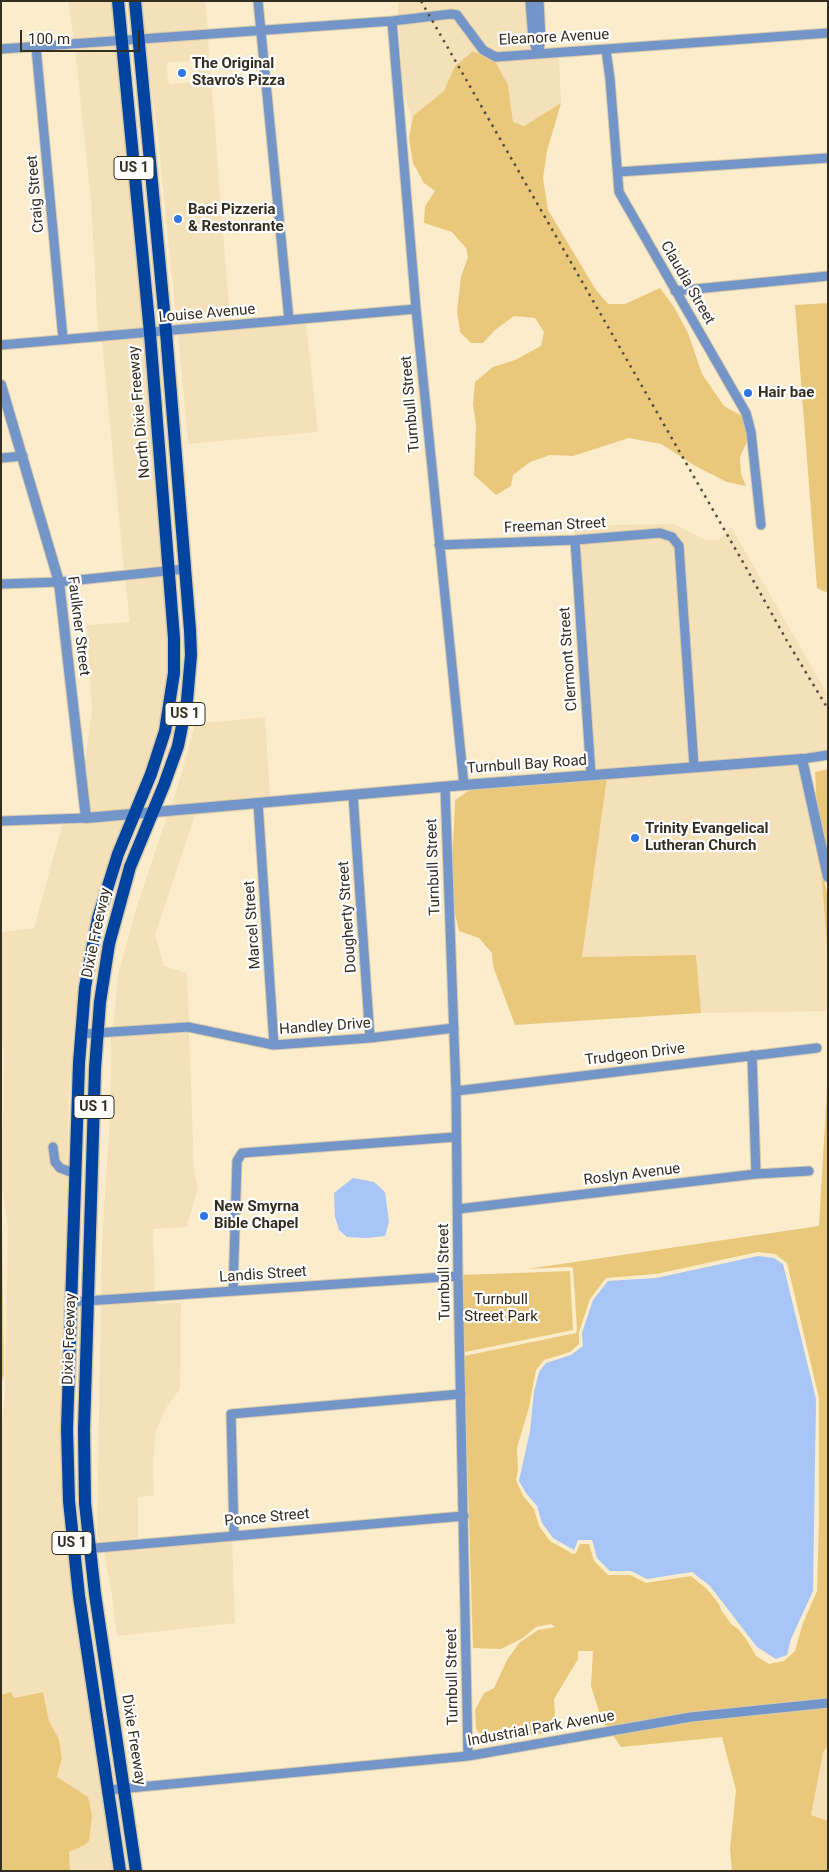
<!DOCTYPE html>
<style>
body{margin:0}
#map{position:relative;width:829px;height:1872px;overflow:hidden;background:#fbeccb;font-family:Roboto,sans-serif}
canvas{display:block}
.frame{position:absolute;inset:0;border:2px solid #342e21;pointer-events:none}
.scale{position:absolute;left:20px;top:30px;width:120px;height:22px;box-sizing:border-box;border:2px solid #342e21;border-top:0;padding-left:6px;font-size:15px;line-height:18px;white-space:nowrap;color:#342e21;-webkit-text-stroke:4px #fff;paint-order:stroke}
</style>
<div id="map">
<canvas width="829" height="1872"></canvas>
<div class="frame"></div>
<div class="scale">100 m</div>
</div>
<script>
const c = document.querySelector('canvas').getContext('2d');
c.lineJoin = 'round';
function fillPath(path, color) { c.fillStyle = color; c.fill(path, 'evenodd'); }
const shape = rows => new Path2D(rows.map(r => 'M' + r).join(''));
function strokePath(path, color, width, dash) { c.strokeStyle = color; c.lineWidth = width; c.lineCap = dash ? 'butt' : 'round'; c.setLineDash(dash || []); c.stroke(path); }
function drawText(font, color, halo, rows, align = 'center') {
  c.font = font + ' Roboto,sans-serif'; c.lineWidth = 4.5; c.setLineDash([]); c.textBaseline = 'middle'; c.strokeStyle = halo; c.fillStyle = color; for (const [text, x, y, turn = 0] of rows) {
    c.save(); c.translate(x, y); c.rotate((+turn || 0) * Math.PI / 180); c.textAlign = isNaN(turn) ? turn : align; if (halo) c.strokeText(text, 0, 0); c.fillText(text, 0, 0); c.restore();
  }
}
fillPath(shape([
 [68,1,114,1,118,36,74,40],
 [140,1,205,1,208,30,144,34],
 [398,1,526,1,532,49,497,52,485,47,457,10,451,9,398,16],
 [451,18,454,19,479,53,473,51,455,66,445,91,413,116,412,121,403,88,399,25],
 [208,39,230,321,177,326,157,129,145,43],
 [193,61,197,64,198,80,197,82,169,84,166,65,170,62],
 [118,45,145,329,98,332,91,201,75,49],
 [559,57,561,103,524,126,513,122,508,85,495,61],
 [306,323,318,432,188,444,178,335],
 [146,338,165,565,124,570,102,341],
 [674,524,705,540,719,540,731,527,828,695,828,750,802,754,698,761,682,543,677,534,672,531,660,528,574,535,573,525,583,528,614,525],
 [659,537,669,541,675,548,690,761,595,770,579,544],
 [165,574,170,638,167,699,154,752,131,810,90,813,84,768,92,711,87,625,130,622,125,579],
 [265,717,270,797,171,806,178,786,195,724],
 [799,764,821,866,828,964,828,1011,701,1013,696,955,582,957,607,778],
 [255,808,255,810,195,815,155,935,164,966,187,973,189,1022,113,1027,118,975,136,909,167,816],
 [127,820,114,853,87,936,75,1016,69,1093,62,1430,64,1534,68,1546,111,1837,113,1871,70,1871,69,1852,83,1846,67,1785,57,1778,62,1758,59,1739,49,1721,43,1692,14,1698,11,1692,1,1695,1,1427,5,1397,8,1228,2,1186,4,1052,1,1034,1,932,34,928,62,826,66,824],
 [189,1032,194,1171,198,1187,187,1227,153,1229,155,1292,101,1296,102,1242,110,1118,111,1037],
 [155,1301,156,1304,181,1303,180,1389,166,1408,156,1431,153,1461,154,1495,138,1497,138,1538,100,1542,97,1535,101,1305],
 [232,1539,235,1623,117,1636,112,1596,104,1551,138,1548,139,1551,186,1543],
 [828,1745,828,1821,811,1815,823,1753]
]), '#f4e1b9');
fillPath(shape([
 [473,51,495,61,508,85,513,122,524,126,561,103,547,151,543,178,548,210,596,290,608,304,625,304,660,288,674,307,688,333,702,374,724,406,742,416,748,439,740,457,741,474,746,486,727,482,697,467,661,444,629,438,573,456,550,455,530,462,513,475,511,486,496,495,474,475,476,425,473,404,475,382,493,367,515,360,541,346,544,332,535,318,514,316,495,330,483,343,471,343,460,332,457,311,461,277,468,257,466,248,452,232,424,223,425,206,435,191,424,183,413,163,409,138,413,116,444,91,455,66],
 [828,303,828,593,817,588,795,305],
 [828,769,828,857,817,807,815,772],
 [607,778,582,957,696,955,701,1013,515,1025,493,966,492,953,479,938,459,931,454,909,452,867,455,800,471,789],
 [821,866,828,897,828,964],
 [828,1071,828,1698,691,1712,607,1727,602,1721,591,1686,593,1651,578,1651,578,1659,554,1699,555,1712,552,1732,488,1743,476,1729,475,1710,484,1693,494,1688,507,1660,519,1643,538,1630,555,1627,551,1624,536,1627,523,1638,501,1649,473,1648,464,1356,576,1333,577,1330,573,1268,570,1267,527,1269,819,1226],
 [758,1252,775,1254,787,1263,819,1398,819,1518,817,1591,803,1623,795,1651,784,1661,769,1664,756,1656,746,1639,738,1629,731,1624,721,1610,719,1604,707,1589,691,1576,646,1583,630,1575,608,1575,594,1561,589,1544,580,1544,576,1553,573,1554,550,1541,539,1526,534,1509,523,1496,516,1480,518,1469,517,1448,529,1407,536,1370,544,1360,570,1352,579,1344,579,1332,590,1299,606,1278,656,1274],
 [1,1151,4,1374,1,1387],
 [570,1271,573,1330,465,1352,461,1275],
 [11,1692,14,1698,43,1692,49,1721,59,1739,62,1758,57,1777,88,1797,92,1815,89,1841,83,1846,69,1852,70,1871,1,1871,1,1695],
 [828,1707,828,1745,823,1753,811,1815,828,1821,828,1871,732,1871,730,1849,736,1790,722,1737,621,1747,613,1735,692,1722]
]), '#eac87b');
fillPath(shape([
 [353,1178,374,1182,385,1192,389,1222,385,1236,367,1238,347,1237,339,1230,335,1217,334,1193],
 [758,1256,774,1258,783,1264,816,1399,813,1591,791,1639,787,1655,776,1659,757,1647,710,1586,692,1572,647,1579,631,1571,610,1571,597,1558,592,1540,578,1540,574,1550,553,1538,542,1523,537,1506,526,1493,519,1481,530,1431,534,1392,539,1372,546,1363,571,1355,583,1346,582,1333,593,1300,608,1281,656,1278]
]), '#a7c6f7');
const minor = shape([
 [258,1,289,320],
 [530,1,533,40,538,54],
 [392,21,416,309,464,785],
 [36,47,63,339],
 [1,49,392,21,451,14,457,15,483,50,496,57,828,33],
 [606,50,610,79,619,192,746,413,751,432,761,525],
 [538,53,541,40,539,1],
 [618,172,828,158],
 [675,291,828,276],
 [1,345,416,309],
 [1,458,23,456],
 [575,540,591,775],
 [439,545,575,540,660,533,672,537,679,546,694,766],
 [1,584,59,582,185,569],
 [802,759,828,755],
 [445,787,456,1091,458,1276,468,1756],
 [353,795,370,1038],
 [258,803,274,1045],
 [1,821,86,818],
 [81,1034,188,1027,274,1045,370,1038,454,1028],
 [752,1055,756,1174],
 [456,1091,817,1048],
 [53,1147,55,1162,60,1168,76,1174],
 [458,1209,756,1174,809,1171],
 [233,1291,237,1161,242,1153,455,1137],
 [71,1302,458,1276],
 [234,1535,231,1414,461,1394],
 [73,1550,464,1516],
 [108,1790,468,1756,691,1717,828,1703]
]);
const tertiary = shape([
 [1,385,59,582,86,818,464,785,802,759,828,877]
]);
const primary = shape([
 [118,1,150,333,174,638,174,673,165,731,151,774,118,854,98,918,85,987,79,1063,67,1429,69,1501,79,1596,120,1871],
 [135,1,166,332,190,630,191,655,187,701,178,746,164,785,130,867,109,944,100,1002,95,1068,84,1429,85,1503,95,1594,136,1871]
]);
strokePath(minor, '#d7caac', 11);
strokePath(tertiary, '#d7caac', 12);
strokePath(primary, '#d7caac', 15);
strokePath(minor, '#7495c8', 9);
strokePath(tertiary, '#7495c8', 10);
strokePath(primary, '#0044a0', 12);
strokePath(shape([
 [421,1,744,564,787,641,828,709]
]), '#544d3d', 2.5, [2.5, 5]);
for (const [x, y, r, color] of [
 [182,73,5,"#3077e4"],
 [178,219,5,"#3077e4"],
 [748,393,5,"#3077e4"],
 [635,838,5,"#3077e4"],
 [204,1216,5,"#3077e4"]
]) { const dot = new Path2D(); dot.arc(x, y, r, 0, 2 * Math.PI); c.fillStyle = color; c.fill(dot); strokePath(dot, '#fff', 2); }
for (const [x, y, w] of [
 [134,168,40],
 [185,714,40],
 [94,1107,40],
 [72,1543,40]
]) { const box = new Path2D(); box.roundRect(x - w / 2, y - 11.5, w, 23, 4); c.fillStyle = '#fff'; c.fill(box); strokePath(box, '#342e21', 1); }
drawText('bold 14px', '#342e21', null, [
 ["US 1",134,168],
 ["US 1",185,714],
 ["US 1",94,1107],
 ["US 1",72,1543]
]);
drawText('15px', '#342e21', '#fff', [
 ["Eleanore Avenue",554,38,-3],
 ["Craig Street",36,194,-95],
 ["Claudia Street",687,283,60],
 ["Louise Avenue",207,314,-5],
 ["Turnbull Street",411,404,-95],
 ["North Dixie Freeway",140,412,-95],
 ["Freeman Street",555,526,-3],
 ["Faulkner Street",78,626,83],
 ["Clermont Street",569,659,-94],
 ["Turnbull Bay Road",527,765,-4],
 ["Turnbull Street",434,867,-92],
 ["Dougherty Street",348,917,-94],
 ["Marcel Street",253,925,-94],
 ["Dixie Freeway",97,933,-78],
 ["Handley Drive",325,1027,-4],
 ["Trudgeon Drive",635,1055,-7],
 ["Roslyn Avenue",632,1175,-7],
 ["Turnbull Street",445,1272,-91],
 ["Landis Street",263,1275,-4],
 ["Dixie Freeway",70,1339,-88],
 ["Ponce Street",267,1518,-5],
 ["Turnbull Street",453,1677,-91],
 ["Industrial Park Avenue",541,1729,-10],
 ["Dixie Freeway",133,1740,81]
]);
drawText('bold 15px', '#342e21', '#fff', [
 ["The Original",192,64],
 ["Stavro's Pizza",192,81],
 ["Baci Pizzeria",188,210],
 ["& Restonrante",188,227],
 ["Hair bae",758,393],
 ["Trinity Evangelical",645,829],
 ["Lutheran Church",645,846],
 ["New Smyrna",214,1207],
 ["Bible Chapel",214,1224]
], 'left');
drawText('15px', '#302816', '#fff', [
 ["Turnbull",501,1300],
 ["Street Park",501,1317]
]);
</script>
